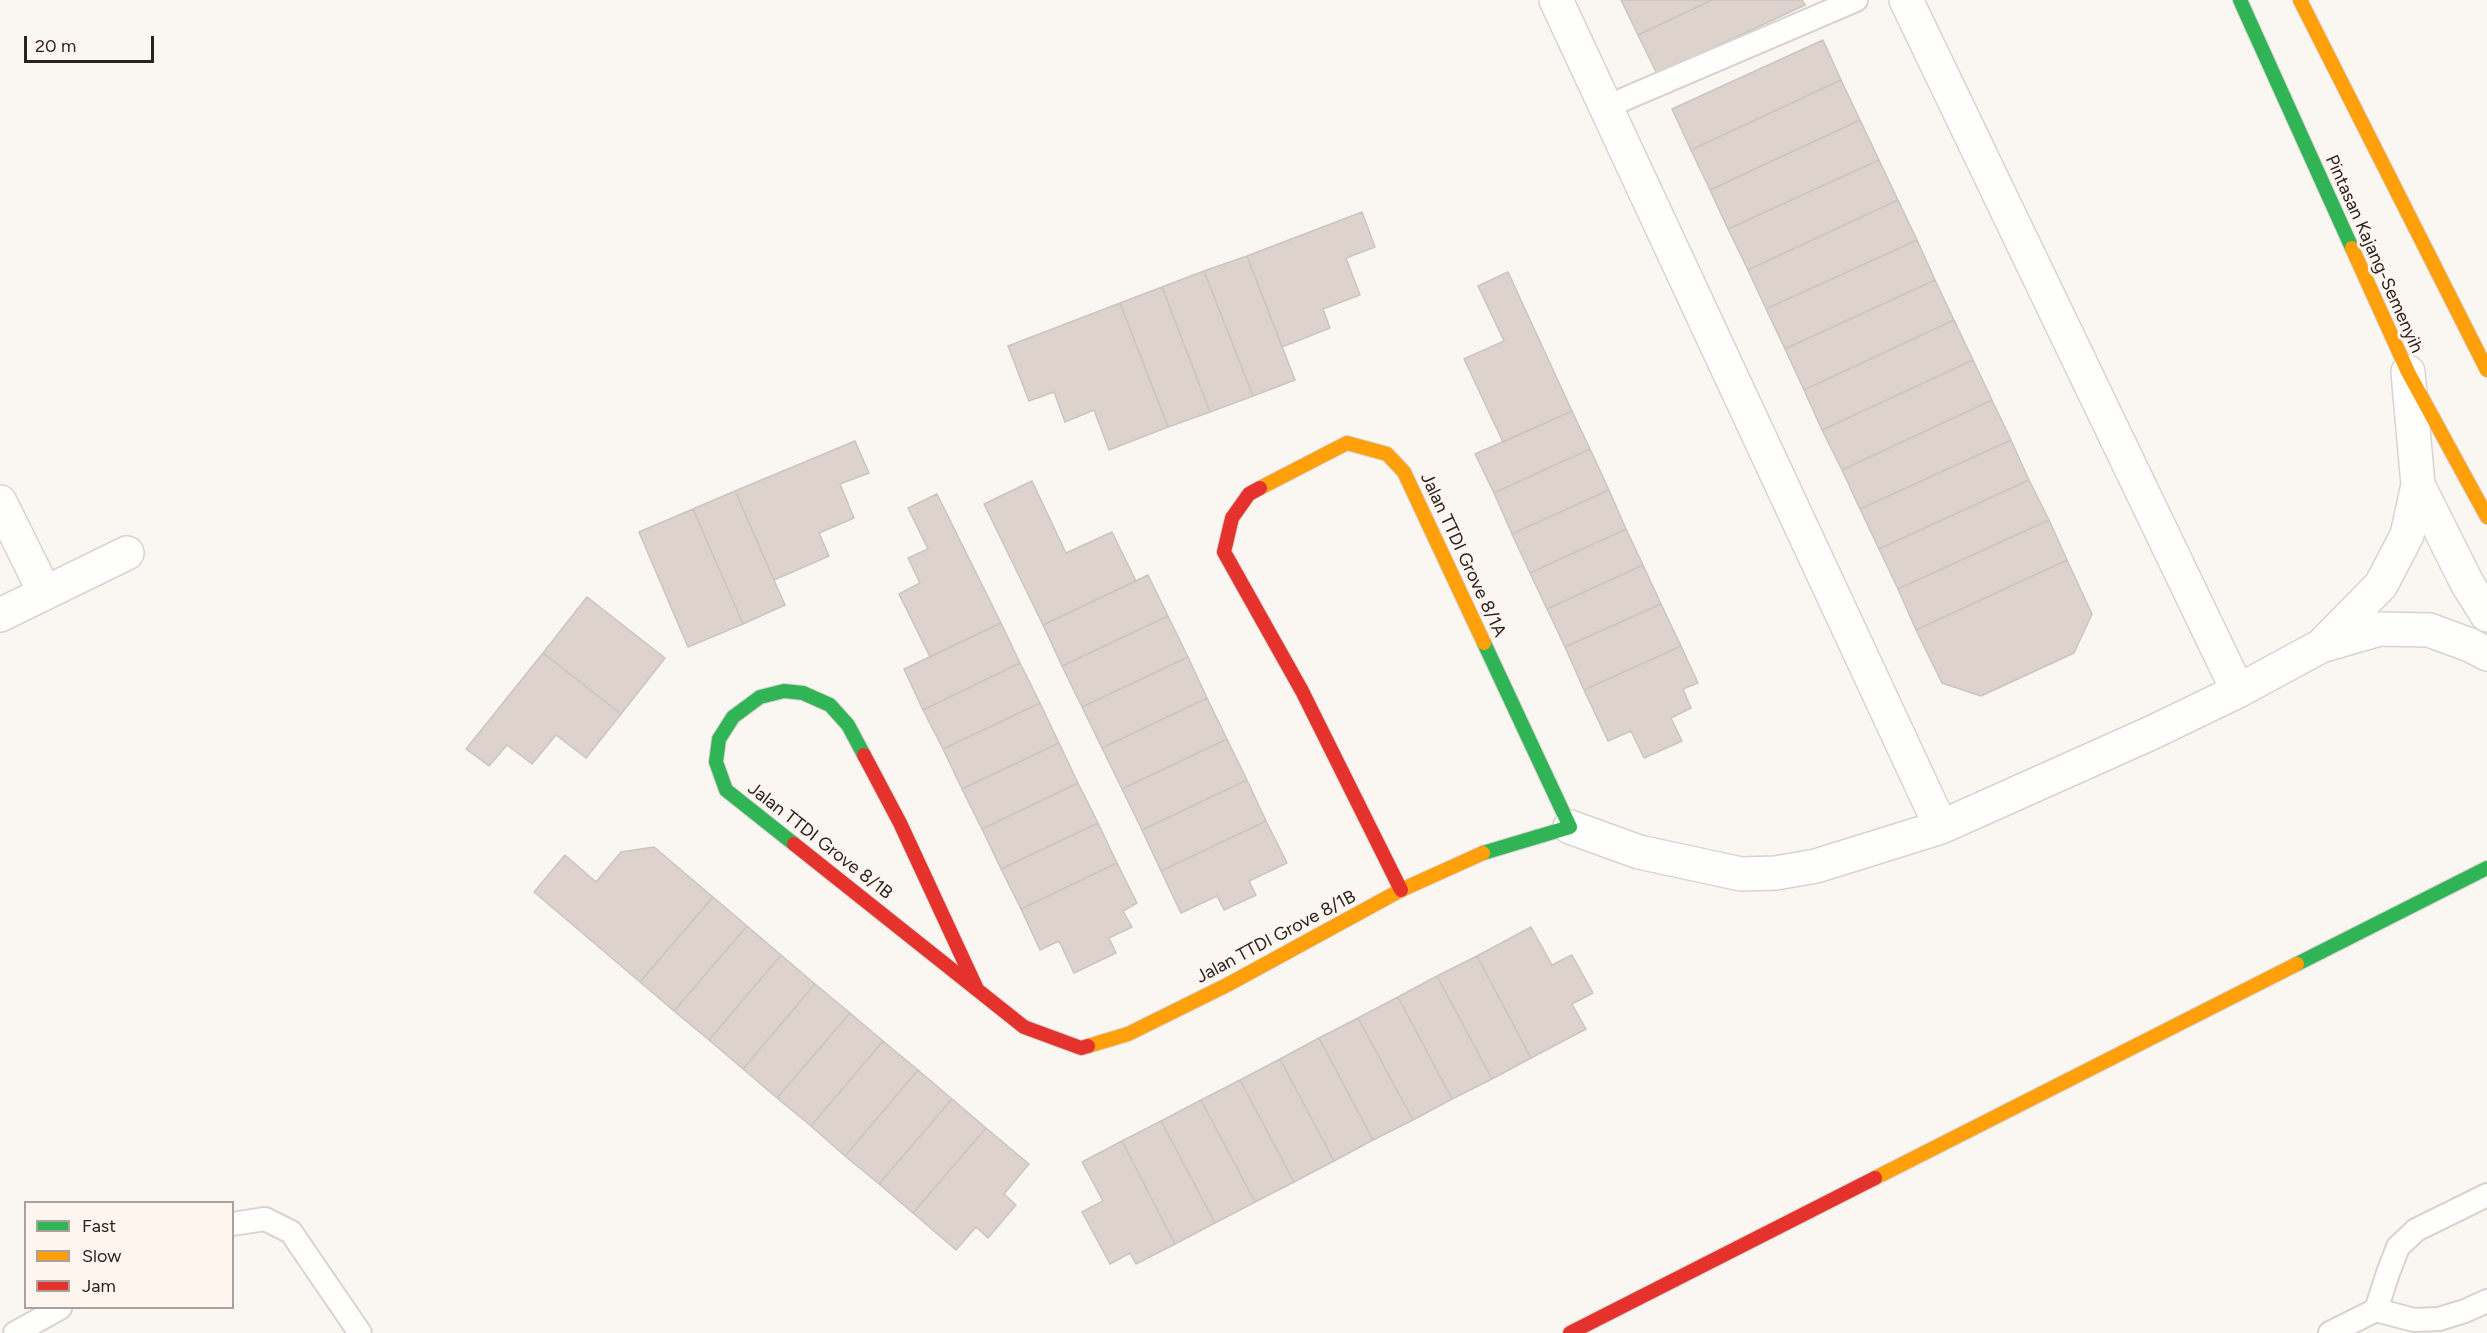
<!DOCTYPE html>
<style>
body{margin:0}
#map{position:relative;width:2487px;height:1333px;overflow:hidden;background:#faf6f2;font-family:Figtree,sans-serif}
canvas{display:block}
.legend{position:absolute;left:24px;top:1201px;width:210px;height:108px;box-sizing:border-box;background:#fef5ef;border:2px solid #a9a19c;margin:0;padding:8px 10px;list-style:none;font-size:18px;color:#29231f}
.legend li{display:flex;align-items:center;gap:12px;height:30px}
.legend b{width:30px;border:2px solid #a9a19c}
.scale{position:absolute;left:24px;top:36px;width:130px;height:27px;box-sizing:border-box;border:3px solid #29231f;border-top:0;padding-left:8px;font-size:18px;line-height:21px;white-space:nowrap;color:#29231f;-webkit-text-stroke:4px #fef5ef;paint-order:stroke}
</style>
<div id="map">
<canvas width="2487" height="1333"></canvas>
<ul class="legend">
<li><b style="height:8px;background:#30b455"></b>Fast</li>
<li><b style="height:8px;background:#ff9f0a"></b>Slow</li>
<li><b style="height:8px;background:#e5322d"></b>Jam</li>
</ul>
<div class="scale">20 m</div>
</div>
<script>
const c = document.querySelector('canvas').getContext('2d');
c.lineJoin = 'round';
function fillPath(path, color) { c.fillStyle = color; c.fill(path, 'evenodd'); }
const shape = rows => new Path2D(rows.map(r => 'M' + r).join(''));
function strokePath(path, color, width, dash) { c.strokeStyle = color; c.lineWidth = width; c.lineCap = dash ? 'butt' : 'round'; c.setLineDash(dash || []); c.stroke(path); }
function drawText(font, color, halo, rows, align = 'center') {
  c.font = font + ' Figtree,sans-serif'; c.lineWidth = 6; c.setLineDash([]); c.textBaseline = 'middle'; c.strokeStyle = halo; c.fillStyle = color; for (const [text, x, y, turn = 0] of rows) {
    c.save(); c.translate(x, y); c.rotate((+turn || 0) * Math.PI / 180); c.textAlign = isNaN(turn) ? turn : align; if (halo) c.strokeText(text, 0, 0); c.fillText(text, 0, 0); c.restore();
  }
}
const building = shape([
 [1621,0,1712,0,1638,35,1621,0],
 [1712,0,1802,0,1805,5,1657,74,1638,35,1712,0],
 [1823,40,1841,80,1691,150,1672,109,1823,40],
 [1841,80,1860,120,1710,190,1691,150,1841,80],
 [1860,120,1879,160,1728,229,1710,190,1860,120],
 [1879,160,1898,200,1748,270,1728,229,1879,160],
 [1898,200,1917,240,1766,309,1748,270,1898,200],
 [1362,212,1375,247,1346,258,1360,295,1323,309,1330,328,1282,347,1247,256,1362,212],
 [1917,240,1935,280,1785,349,1766,309,1917,240],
 [1247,256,1295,380,1253,396,1204,271,1247,256],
 [1204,271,1253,396,1210,412,1162,287,1204,271],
 [1508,272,1572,411,1503,442,1464,359,1504,341,1478,286,1508,272],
 [1935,280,1954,320,1804,390,1785,349,1935,280],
 [1162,287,1210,412,1168,427,1120,303,1162,287],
 [1120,303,1168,427,1109,450,1094,410,1065,422,1054,392,1029,401,1008,346,1120,303],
 [1954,320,1973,360,1822,430,1804,390,1954,320],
 [1973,360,1992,400,1842,470,1822,430,1973,360],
 [1992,400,2011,440,1860,509,1842,470,1992,400],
 [1572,411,1590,449,1494,493,1475,454,1572,411],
 [2011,440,2029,480,1879,549,1860,509,2011,440],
 [855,441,869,473,840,484,854,518,819,533,829,556,774,580,735,491,855,441],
 [1590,449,1609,490,1512,534,1494,493,1590,449],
 [2029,480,2049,520,1898,589,1879,549,2029,480],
 [1032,481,1066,553,1112,532,1136,581,1043,625,984,504,1032,481],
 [1609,490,1626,529,1530,573,1512,534,1609,490],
 [735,491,785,605,743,624,693,509,735,491],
 [937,494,1001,623,930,657,899,594,920,583,908,558,928,549,908,508,937,494],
 [693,509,743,624,688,647,639,532,693,509],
 [2049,520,2067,560,1916,630,1898,589,2049,520],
 [1626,529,1643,565,1547,609,1530,573,1626,529],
 [2067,560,2092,614,2074,653,1981,696,1942,683,1916,630,2067,560],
 [1643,565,1661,604,1565,647,1547,609,1643,565],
 [1148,575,1168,616,1062,666,1043,625,1148,575],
 [587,597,665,658,621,714,543,653,587,597],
 [1661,604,1681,646,1584,690,1565,647,1661,604],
 [1168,616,1188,657,1082,707,1062,666,1168,616],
 [1001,623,1020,663,923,710,904,669,1001,623],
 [1681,646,1698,683,1683,689,1691,708,1671,718,1682,741,1644,758,1631,731,1608,741,1584,690,1681,646],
 [543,653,621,714,586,758,556,735,532,764,507,745,489,766,466,749,543,653],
 [1188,657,1207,698,1102,748,1082,707,1188,657],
 [1020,663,1040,703,943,749,923,710,1020,663],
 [1207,698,1227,739,1122,789,1102,748,1207,698],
 [1040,703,1059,743,962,789,943,749,1040,703],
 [1227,739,1247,780,1142,830,1122,789,1227,739],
 [1059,743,1078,783,982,829,962,789,1059,743],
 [1247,780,1266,821,1161,871,1142,830,1247,780],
 [1078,783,1098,823,1001,869,982,829,1078,783],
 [1266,821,1287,863,1249,881,1256,895,1224,910,1217,896,1181,913,1161,871,1266,821],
 [1098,823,1117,863,1021,909,1001,869,1098,823],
 [654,847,713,897,640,982,534,892,565,855,596,882,621,852,654,847],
 [1117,863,1137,903,1123,911,1132,927,1109,938,1116,953,1074,973,1059,941,1040,950,1021,909,1117,863],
 [713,897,747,926,674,1011,640,982,713,897],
 [747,926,781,955,709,1040,674,1011,747,926],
 [1531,927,1552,965,1572,955,1593,993,1572,1004,1586,1029,1531,1058,1477,956,1531,927],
 [781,955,815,984,743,1069,709,1040,781,955],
 [1477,956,1531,1058,1492,1079,1437,976,1477,956],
 [1437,976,1492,1079,1452,1099,1398,997,1437,976],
 [815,984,850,1013,777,1098,743,1069,815,984],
 [1398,997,1452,1099,1413,1120,1358,1018,1398,997],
 [850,1013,883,1041,811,1126,777,1098,850,1013],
 [1358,1018,1413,1120,1373,1140,1319,1038,1358,1018],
 [1319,1038,1373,1140,1334,1161,1280,1059,1319,1038],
 [883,1041,918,1070,845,1156,811,1126,883,1041],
 [1280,1059,1334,1161,1294,1182,1240,1080,1280,1059],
 [918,1070,952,1099,879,1184,845,1156,918,1070],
 [1240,1080,1294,1182,1255,1202,1201,1100,1240,1080],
 [952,1099,986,1128,913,1213,879,1184,952,1099],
 [1201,1100,1255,1202,1215,1223,1161,1121,1201,1100],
 [1161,1121,1215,1223,1175,1244,1122,1141,1161,1121],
 [986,1128,1029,1164,1004,1194,1016,1205,988,1238,976,1227,956,1250,913,1213,986,1128],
 [1122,1141,1175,1244,1136,1264,1130,1253,1110,1264,1082,1212,1103,1201,1082,1162,1122,1141]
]);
fillPath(building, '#ddd3cc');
strokePath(building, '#cac5c2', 1.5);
const lane = shape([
 [1606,107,1856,0],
 [232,1224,265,1219,291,1232,360,1333],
 [2376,1310,2388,1273,2398,1247,2416,1230,2487,1195],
 [15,1333,60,1308],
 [2330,1333,2376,1310,2414,1320,2439,1319,2465,1311,2487,1301]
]);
const street = shape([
 [1556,0,1941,827],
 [1906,0,2238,691],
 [2418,485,2467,583,2487,615],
 [0,502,45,593],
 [0,615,127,553],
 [2322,645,2381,585,2407,535,2418,485,2408,372],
 [1570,827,1639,852,1741,874,1776,873,1816,866,1941,827,2151,733,2238,691,2321,646,2380,629,2429,630,2470,645,2487,654]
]);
const fast = shape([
 [2240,0,2352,248],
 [794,844,726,790,716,762,719,739,733,717,760,697,784,691,803,693,830,705,848,725,864,755],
 [1483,853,1570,827,1484,643],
 [2297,964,2487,868]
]);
const slow = shape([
 [2300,0,2487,370],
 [2352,248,2408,372,2487,517],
 [1260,488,1347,443,1387,454,1404,472,1484,643],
 [1088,1046,1128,1034,1227,985,1401,890,1483,853],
 [1875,1178,2297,964]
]);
const jam = shape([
 [1260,488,1249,494,1232,518,1224,552,1302,691,1401,890],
 [864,755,900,823,976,987],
 [794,844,1024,1027,1081,1048,1088,1046],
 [1570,1333,1875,1178]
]);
strokePath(lane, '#d8d3cf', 26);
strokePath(street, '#d8d3cf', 36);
strokePath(fast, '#d8d3cf', 16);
strokePath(slow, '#d8d3cf', 16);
strokePath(jam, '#d8d3cf', 16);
strokePath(lane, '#fefefd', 22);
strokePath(street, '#fefefd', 33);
strokePath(fast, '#30b455', 14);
strokePath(slow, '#ff9f0a', 14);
strokePath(jam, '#e5322d', 14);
drawText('18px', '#29231f', '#fef5ef', [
 ["Pintasan Kajang-Semenyih",2374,254,66],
 ["Jalan TTDI Grove 8/1A",1463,555,65],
 ["Jalan TTDI Grove 8/1B",820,841,38],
 ["Jalan TTDI Grove 8/1B",1276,937,-28]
]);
</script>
